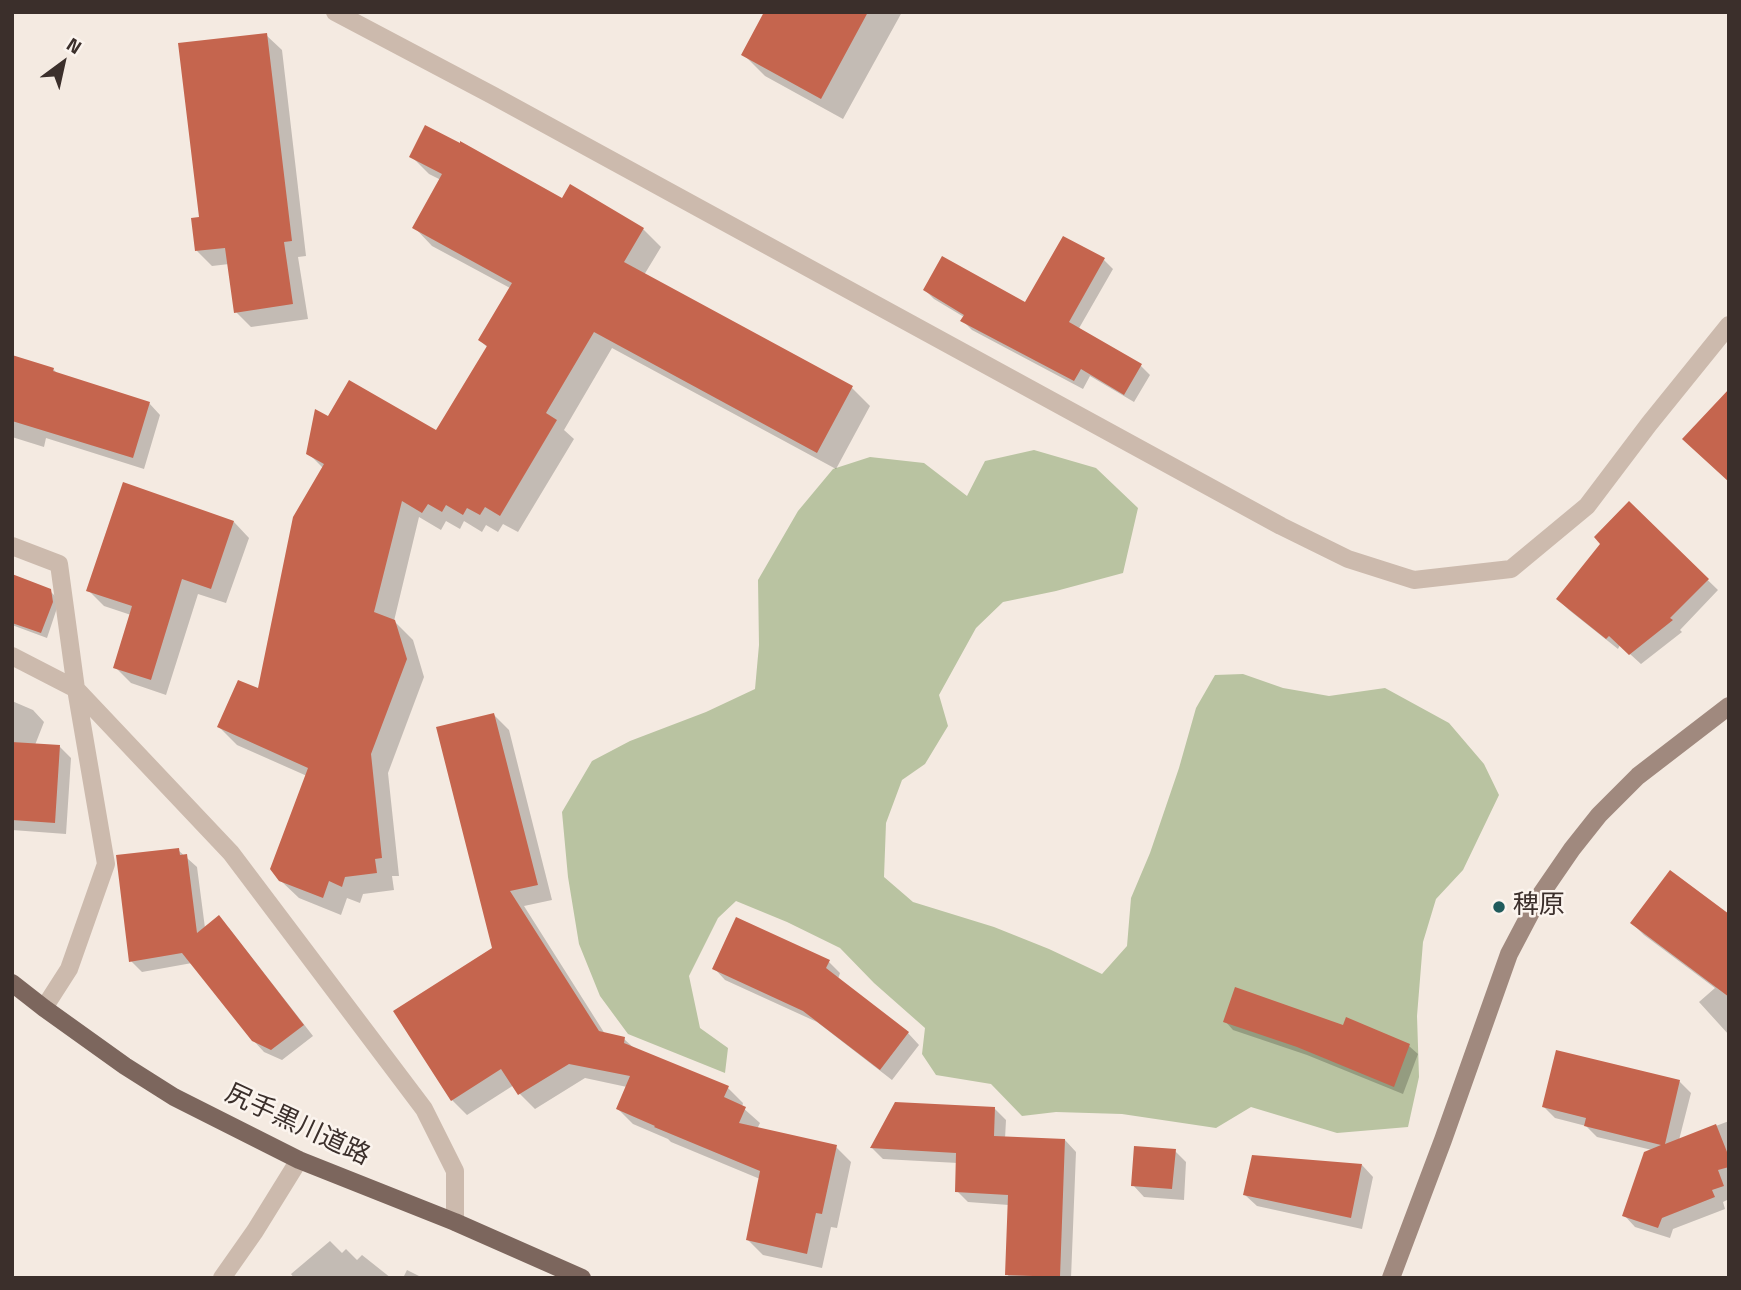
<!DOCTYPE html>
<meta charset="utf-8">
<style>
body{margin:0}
#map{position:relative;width:1741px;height:1290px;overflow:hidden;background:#f4eae1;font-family:"Titillium Web",sans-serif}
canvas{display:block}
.frame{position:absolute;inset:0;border:14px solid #3b2f2b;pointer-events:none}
.north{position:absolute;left:28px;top:28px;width:70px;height:70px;-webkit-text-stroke:5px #fbf4ee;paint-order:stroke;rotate:33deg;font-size:19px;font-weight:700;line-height:28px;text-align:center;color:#3b2f2b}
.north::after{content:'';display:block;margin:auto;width:24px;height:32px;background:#3b2f2b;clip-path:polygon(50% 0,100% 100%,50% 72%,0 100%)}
</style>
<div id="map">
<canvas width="1741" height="1290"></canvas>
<div class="frame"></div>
<div class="north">N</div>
</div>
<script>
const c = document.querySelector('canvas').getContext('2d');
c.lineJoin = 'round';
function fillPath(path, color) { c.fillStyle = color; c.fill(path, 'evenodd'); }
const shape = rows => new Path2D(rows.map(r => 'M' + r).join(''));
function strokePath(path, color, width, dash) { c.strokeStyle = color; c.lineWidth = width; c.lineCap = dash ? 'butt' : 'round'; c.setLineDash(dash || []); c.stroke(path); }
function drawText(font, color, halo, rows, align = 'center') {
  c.font = font + ' "Titillium Web","Noto Sans JP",sans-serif'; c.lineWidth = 5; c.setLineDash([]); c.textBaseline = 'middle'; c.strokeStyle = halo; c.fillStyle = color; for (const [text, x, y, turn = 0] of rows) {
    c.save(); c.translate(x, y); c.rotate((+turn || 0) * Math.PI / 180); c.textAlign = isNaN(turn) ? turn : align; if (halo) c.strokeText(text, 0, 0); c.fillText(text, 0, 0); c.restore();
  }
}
fillPath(shape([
 [1034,450,1096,468,1138,508,1123,573,1056,591,1003,602,976,628,939,695,948,726,925,764,902,780,886,823,884,877,913,902,994,927,1049,949,1102,974,1127,946,1131,898,1150,853,1179,768,1196,708,1215,675,1243,674,1283,688,1329,696,1385,688,1449,723,1484,764,1499,795,1463,870,1436,899,1423,942,1417,1016,1419,1077,1408,1127,1337,1133,1251,1107,1216,1128,1122,1114,1056,1112,1022,1116,991,1084,936,1075,922,1054,925,1028,874,983,840,948,787,922,736,901,718,918,689,976,700,1028,728,1048,725,1073,628,1034,600,996,579,944,568,877,562,812,592,761,630,741,706,712,755,689,759,645,758,580,798,511,833,469,870,457,924,463,967,496,985,461]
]), '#b9c3a1');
fillPath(shape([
 [766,12,902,12,843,119,765,76,743,54],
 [266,35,282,50,306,256,298,257,308,319,251,327,236,312,229,264,212,266,197,251,201,219],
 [411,156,563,200,643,229,661,247,644,275,852,388,870,406,836,469,612,348,564,430,574,439,518,532,503,524,498,532,486,525,482,532,464,521,460,529,446,521,441,530,419,517,394,621,413,640,424,677,388,773,399,876,392,876,394,890,363,894,360,903,347,898,341,915,299,898,280,880,307,776,237,745,219,727,259,691,324,469,308,453,328,419,436,433,488,348,480,340,510,288,432,246,415,228,441,180,429,174],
 [1104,260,1113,269,1078,330,1141,366,1150,375,1134,402,1090,376,1083,389,972,330,963,321,964,317,934,299,925,290,1026,304],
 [12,356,53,369,59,375,149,403,160,415,144,469,46,438,44,447,12,437],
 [1629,504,1718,590,1680,630,1682,632,1641,664,1620,645,1618,649,1569,610,1558,599,1603,544],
 [234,522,249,538,226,603,198,594,166,695,131,683,115,667,131,615,104,606,88,590],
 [12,576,50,591,56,597,57,608,47,638,12,625],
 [12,701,33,710,44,722,35,745,60,747,71,758,66,834,12,830],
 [494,715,509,730,552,900,524,906,605,1034,624,1039,635,1049,728,1088,743,1103,742,1107,760,1123,757,1129,836,1147,851,1162,837,1228,831,1227,822,1268,763,1255,748,1240,760,1179,671,1142,668,1139,633,1124,618,1109,627,1087,585,1078,535,1109,520,1094,514,1085,467,1115,452,1100,494,949],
 [178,850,197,867,205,928,229,928,313,1036,282,1060,264,1052,253,1040,192,963,142,972,131,961],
 [1729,917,1729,1035,1699,1002,1715,988,1644,935,1632,923],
 [829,962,840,973,838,979,908,1033,919,1045,892,1080,817,1022,725,980,714,968],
 [1225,1021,1344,1027,1409,1046,1418,1054,1403,1094,1307,1055,1233,1030],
 [1679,1081,1691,1093,1679,1140,1729,1121,1729,1199,1723,1202,1725,1209,1673,1229,1670,1238,1635,1227,1624,1215,1652,1150,1597,1137,1586,1126,1555,1118,1544,1107],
 [896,1104,995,1109,1006,1120,1005,1139,1065,1140,1076,1152,1071,1278,1010,1278,1007,1274,1009,1205,968,1202,957,1191,958,1163,883,1159,872,1148],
 [1175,1151,1186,1162,1184,1200,1144,1197,1133,1185],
 [1362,1165,1373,1177,1362,1229,1257,1206,1245,1195],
 [330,1241,342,1253,346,1249,357,1260,362,1255,391,1278,294,1278,291,1274],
 [407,1270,423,1278,403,1278]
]), '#0003');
fillPath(shape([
 [764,12,868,12,821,99,741,55],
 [267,33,292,241,284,242,293,304,234,313,225,248,195,251,191,218,199,217,178,43],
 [425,125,460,143,460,141,562,198,570,184,644,228,624,262,853,386,817,453,594,332,546,413,557,420,500,516,485,507,480,515,467,508,463,515,446,505,442,512,428,504,422,513,402,501,374,612,395,620,407,659,371,754,382,858,375,859,377,873,345,877,342,887,329,881,323,898,279,881,270,869,308,768,217,727,238,680,258,688,293,517,324,464,306,454,315,409,328,416,349,380,436,430,487,346,478,340,512,283,412,228,442,174,409,157],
 [1063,236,1105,258,1069,322,1142,364,1124,395,1081,369,1074,381,960,321,964,315,923,290,942,256,1025,302],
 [12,355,54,368,53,371,150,402,133,458,12,421],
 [1729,389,1729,482,1682,439],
 [123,482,234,521,211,589,182,579,151,680,113,668,132,606,86,591],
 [1629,501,1709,579,1670,618,1673,620,1629,655,1609,636,1606,639,1556,599,1600,544,1594,537],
 [12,574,51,589,53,602,41,633,12,623],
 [494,713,538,885,510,891,599,1031,625,1037,624,1043,729,1086,724,1097,746,1107,739,1123,837,1145,822,1214,816,1213,807,1254,746,1240,760,1171,654,1127,655,1126,616,1109,630,1076,569,1064,518,1095,501,1069,451,1101,393,1011,492,948,436,727],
 [12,742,60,745,55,823,12,820],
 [179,848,180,855,187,854,197,933,219,915,304,1025,271,1050,252,1041,182,953,129,962,116,855],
 [1670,870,1729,914,1729,997,1630,923],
 [736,917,830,960,826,968,909,1032,880,1070,803,1011,712,969],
 [1235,987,1343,1025,1346,1017,1410,1044,1394,1087,1297,1047,1223,1022],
 [1556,1050,1680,1080,1665,1144,1716,1124,1729,1157,1729,1167,1718,1170,1724,1186,1712,1190,1715,1197,1662,1218,1658,1228,1622,1216,1644,1152,1661,1145,1584,1126,1586,1118,1542,1107],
 [895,1102,995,1107,994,1136,1065,1139,1060,1277,1005,1275,1008,1195,955,1192,956,1153,870,1148],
 [1134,1146,1176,1149,1172,1189,1131,1186],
 [1252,1155,1362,1164,1351,1218,1243,1195]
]), '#c5654e');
strokePath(shape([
 [335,12,492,95,1281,526,1348,559,1414,580,1511,569,1587,506,1649,424,1729,325],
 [12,546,59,564,76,689,106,864,69,969,44,1008],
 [12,656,76,689,231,853,424,1109,455,1171,455,1222],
 [222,1278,255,1231,299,1160]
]), '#ccbaad', 18);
strokePath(shape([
 [1391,1278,1443,1140,1509,954,1539,897,1572,849,1599,815,1638,776,1729,706]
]), '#a0897e', 18);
strokePath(shape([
 [12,983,44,1008,125,1066,174,1097,299,1160,455,1222,582,1278]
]), '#7c665d', 18);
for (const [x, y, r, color] of [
 [1499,907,7,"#205b5c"]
]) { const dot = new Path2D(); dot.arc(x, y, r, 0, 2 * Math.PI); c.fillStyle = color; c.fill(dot); strokePath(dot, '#fbf4ee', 2.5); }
drawText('26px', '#3b2f2b', '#fbf4ee', [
 ["稗原",1513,907]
], 'left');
drawText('26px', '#3b2f2b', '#fbf4ee', [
 ["尻手黒川道路",297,1126,25]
]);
</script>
